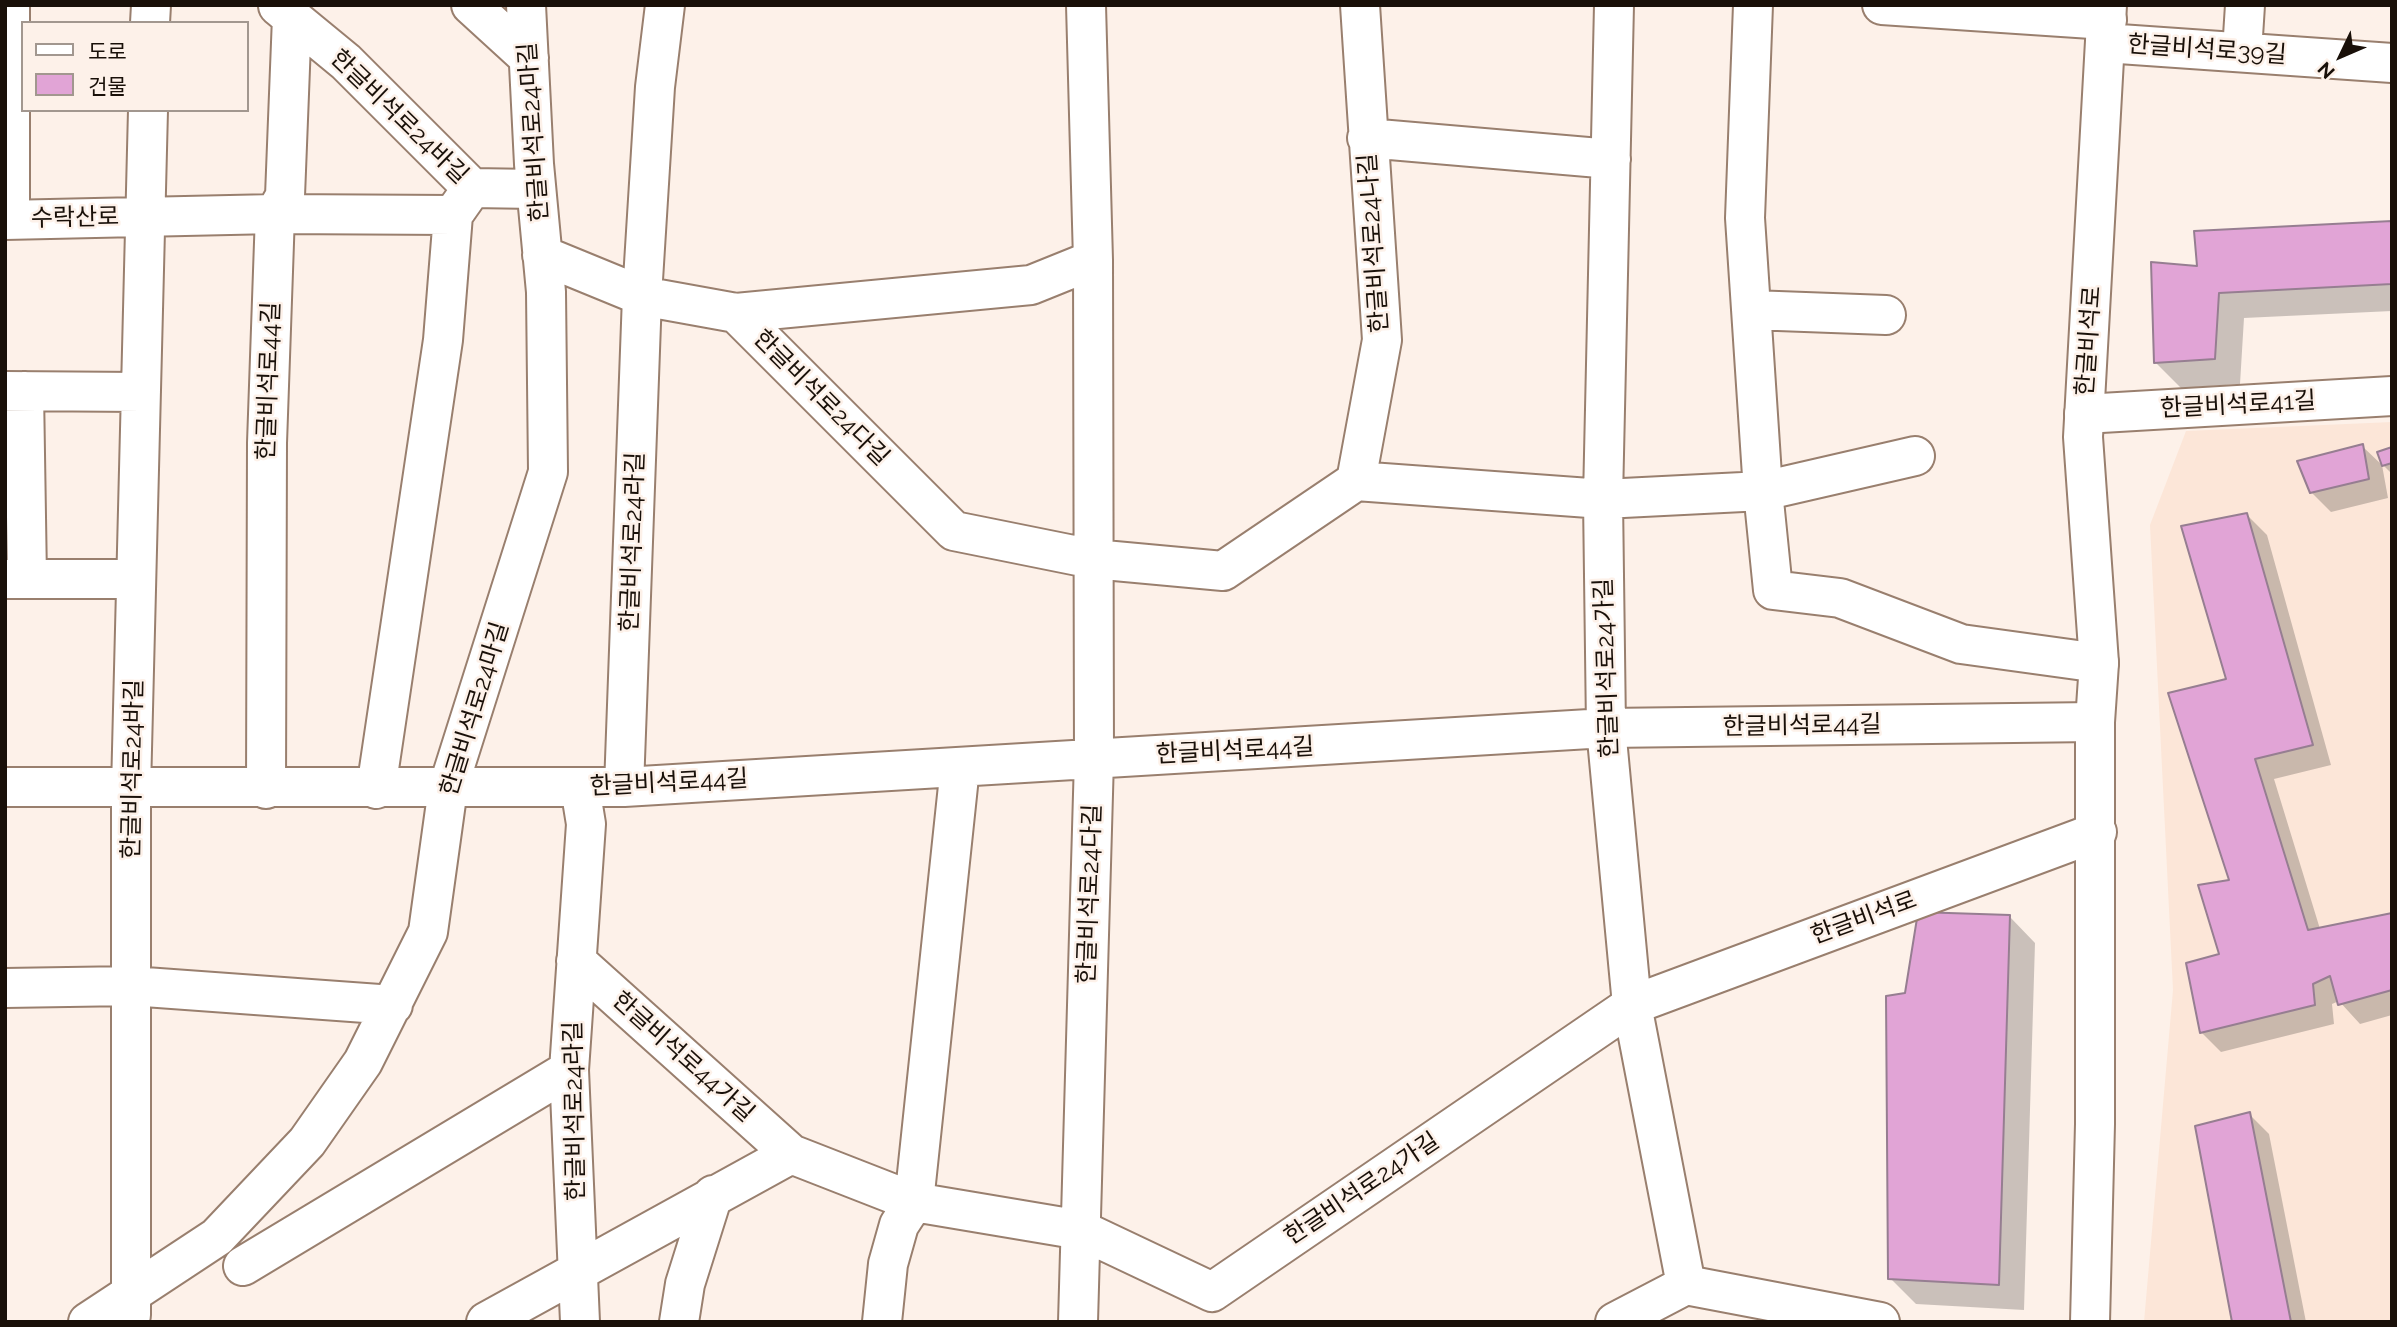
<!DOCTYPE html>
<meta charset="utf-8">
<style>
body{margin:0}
#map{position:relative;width:2397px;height:1327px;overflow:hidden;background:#fdf1e9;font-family:Raleway,"Noto Sans KR",sans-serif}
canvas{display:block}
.frame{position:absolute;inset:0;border:7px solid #191009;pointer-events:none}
.legend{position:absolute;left:21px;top:21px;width:228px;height:91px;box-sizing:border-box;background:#fdf1e9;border:2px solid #a2978f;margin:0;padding:9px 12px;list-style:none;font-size:21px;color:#191009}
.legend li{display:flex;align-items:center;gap:14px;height:35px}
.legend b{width:35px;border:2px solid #a2978f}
.north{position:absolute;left:2306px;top:21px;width:70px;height:70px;-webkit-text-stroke:5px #fdf1e9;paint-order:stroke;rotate:226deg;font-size:19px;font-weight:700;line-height:28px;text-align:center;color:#191009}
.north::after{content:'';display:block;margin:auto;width:24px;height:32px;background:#191009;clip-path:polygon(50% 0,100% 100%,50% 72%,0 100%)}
</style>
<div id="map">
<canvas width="2397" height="1327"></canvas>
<div class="frame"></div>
<ul class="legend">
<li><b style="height:9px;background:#fff"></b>도로</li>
<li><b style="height:19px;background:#e1a4d6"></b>건물</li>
</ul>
<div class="north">N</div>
</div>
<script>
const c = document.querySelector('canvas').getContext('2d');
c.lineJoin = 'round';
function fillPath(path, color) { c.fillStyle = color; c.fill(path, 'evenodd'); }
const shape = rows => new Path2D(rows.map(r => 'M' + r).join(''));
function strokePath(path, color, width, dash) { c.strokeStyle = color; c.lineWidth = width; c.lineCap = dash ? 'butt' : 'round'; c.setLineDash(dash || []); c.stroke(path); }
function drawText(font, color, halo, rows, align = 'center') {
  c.font = font + ' Raleway,"Noto Sans KR",sans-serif'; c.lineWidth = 5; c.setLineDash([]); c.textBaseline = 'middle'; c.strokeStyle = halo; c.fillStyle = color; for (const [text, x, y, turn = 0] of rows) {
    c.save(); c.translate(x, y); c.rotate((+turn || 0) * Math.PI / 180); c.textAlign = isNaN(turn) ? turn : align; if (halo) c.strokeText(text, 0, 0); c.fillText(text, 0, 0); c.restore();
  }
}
fillPath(shape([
 [2392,422,2392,1322,2144,1322,2173,990,2150,525,2186,431]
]), '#fce6d8');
fillPath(shape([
 [2392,223,2392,311,2244,318,2240,384,2181,388,2155,362,2199,268],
 [2362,446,2382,465,2388,498,2331,512,2311,492],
 [2392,449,2392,474,2384,466],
 [2247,515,2267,535,2331,765,2274,779,2320,929,2392,915,2392,1015,2360,1024,2339,1001,2332,1004,2334,1024,2221,1052,2201,1032,2221,955,2231,881,2228,681],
 [2010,917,2035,943,2024,1310,1916,1304,1890,1278,1906,994],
 [2249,1114,2269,1134,2306,1322,2233,1322]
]), '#0003');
const building = shape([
 [2392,221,2392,284,2219,293,2215,359,2154,363,2151,262,2197,266,2194,231,2392,221],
 [2363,444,2369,479,2310,493,2297,461,2363,444],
 [2392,447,2392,463,2382,466,2377,452,2392,447],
 [2247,513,2313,745,2255,759,2308,930,2392,913,2392,990,2338,1005,2330,976,2313,984,2315,1005,2200,1033,2186,963,2219,954,2198,885,2229,880,2168,693,2226,679,2181,526,2247,513],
 [1918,912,2010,915,1999,1285,1888,1279,1886,996,1905,993,1918,912],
 [2250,1112,2291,1322,2232,1322,2195,1126,2250,1112]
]);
fillPath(building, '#e1a4d6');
strokePath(building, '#967e91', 2);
const minor = shape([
 [471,5,529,58],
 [1614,5,1603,499,1606,728,1632,1005,1686,1285],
 [1753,5,1745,218,1763,491,1773,590,1840,598,1961,644,2099,663],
 [1882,5,2107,20],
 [278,6,346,62,472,188,536,189],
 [150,23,151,5],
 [2105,43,2392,63],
 [2242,52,2245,5],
 [1367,138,1611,159],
 [5,220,275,214,453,215],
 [10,220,10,5],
 [542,255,642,296,736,313,954,531,1093,559,1223,571,1356,481,1382,340,1360,5],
 [1751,310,1886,315],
 [736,313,1031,285,1093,260],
 [5,391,141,392],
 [24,391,27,579],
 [2084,414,2392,396],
 [1356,481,1603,499,1763,491,1915,456],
 [5,579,136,579],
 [5,787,624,787,1606,728,2095,722],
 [624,787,642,296,655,87,665,5],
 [266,789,267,443,275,214,285,196,292,17],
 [376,789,443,340,453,215,472,188],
 [576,961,791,1154],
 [5,988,131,986,393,1005],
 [243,1266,569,1070],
 [131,1315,131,789,148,110],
 [88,1322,217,1237,307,1142,363,1062,428,932,448,788,548,472,546,292,534,164,526,5],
 [486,1322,791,1154,914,1202,1081,1230,1212,1292,1632,1005,2097,832],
 [580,1322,569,1070,586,824,580,787],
 [679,1322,685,1284,713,1195],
 [882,1322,888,1264,899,1225,914,1202,960,767],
 [1078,1322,1094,759,1093,260,1086,5],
 [1615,1322,1686,1285,1880,1322]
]);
const secondary = shape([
 [2090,1322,2095,1124,2095,722,2099,663,2083,437,2107,5]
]);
strokePath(minor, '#997f6e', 42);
strokePath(secondary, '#997f6e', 42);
strokePath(minor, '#fff', 38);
strokePath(secondary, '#fff', 38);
drawText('24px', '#191009', '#fdf1e9', [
 ["한글비석로39길",2207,50,4],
 ["한글비석로24바길",399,117,44],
 ["한글비석로24마길",534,132,-94],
 ["수락산로",75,218,-1],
 ["한글비석로24나길",1374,243,-94],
 ["한글비석로",2089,341,-86],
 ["한글비석로44길",269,381,-88],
 ["한글비석로24다길",821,398,45],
 ["한글비석로41길",2238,405,-3],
 ["한글비석로24라길",633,542,-88],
 ["한글비석로24가길",1607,668,-92],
 ["한글비석로24마길",475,709,-73],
 ["한글비석로44길",1802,726,-1],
 ["한글비석로44길",1235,751,-3],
 ["한글비석로24바길",133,769,-89],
 ["한글비석로44길",669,783,-3],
 ["한글비석로24다길",1090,894,-88],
 ["한글비석로",1864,918,-20],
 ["한글비석로44가길",683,1057,42],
 ["한글비석로24라길",575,1111,-91],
 ["한글비석로24가길",1362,1189,-34]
]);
</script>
